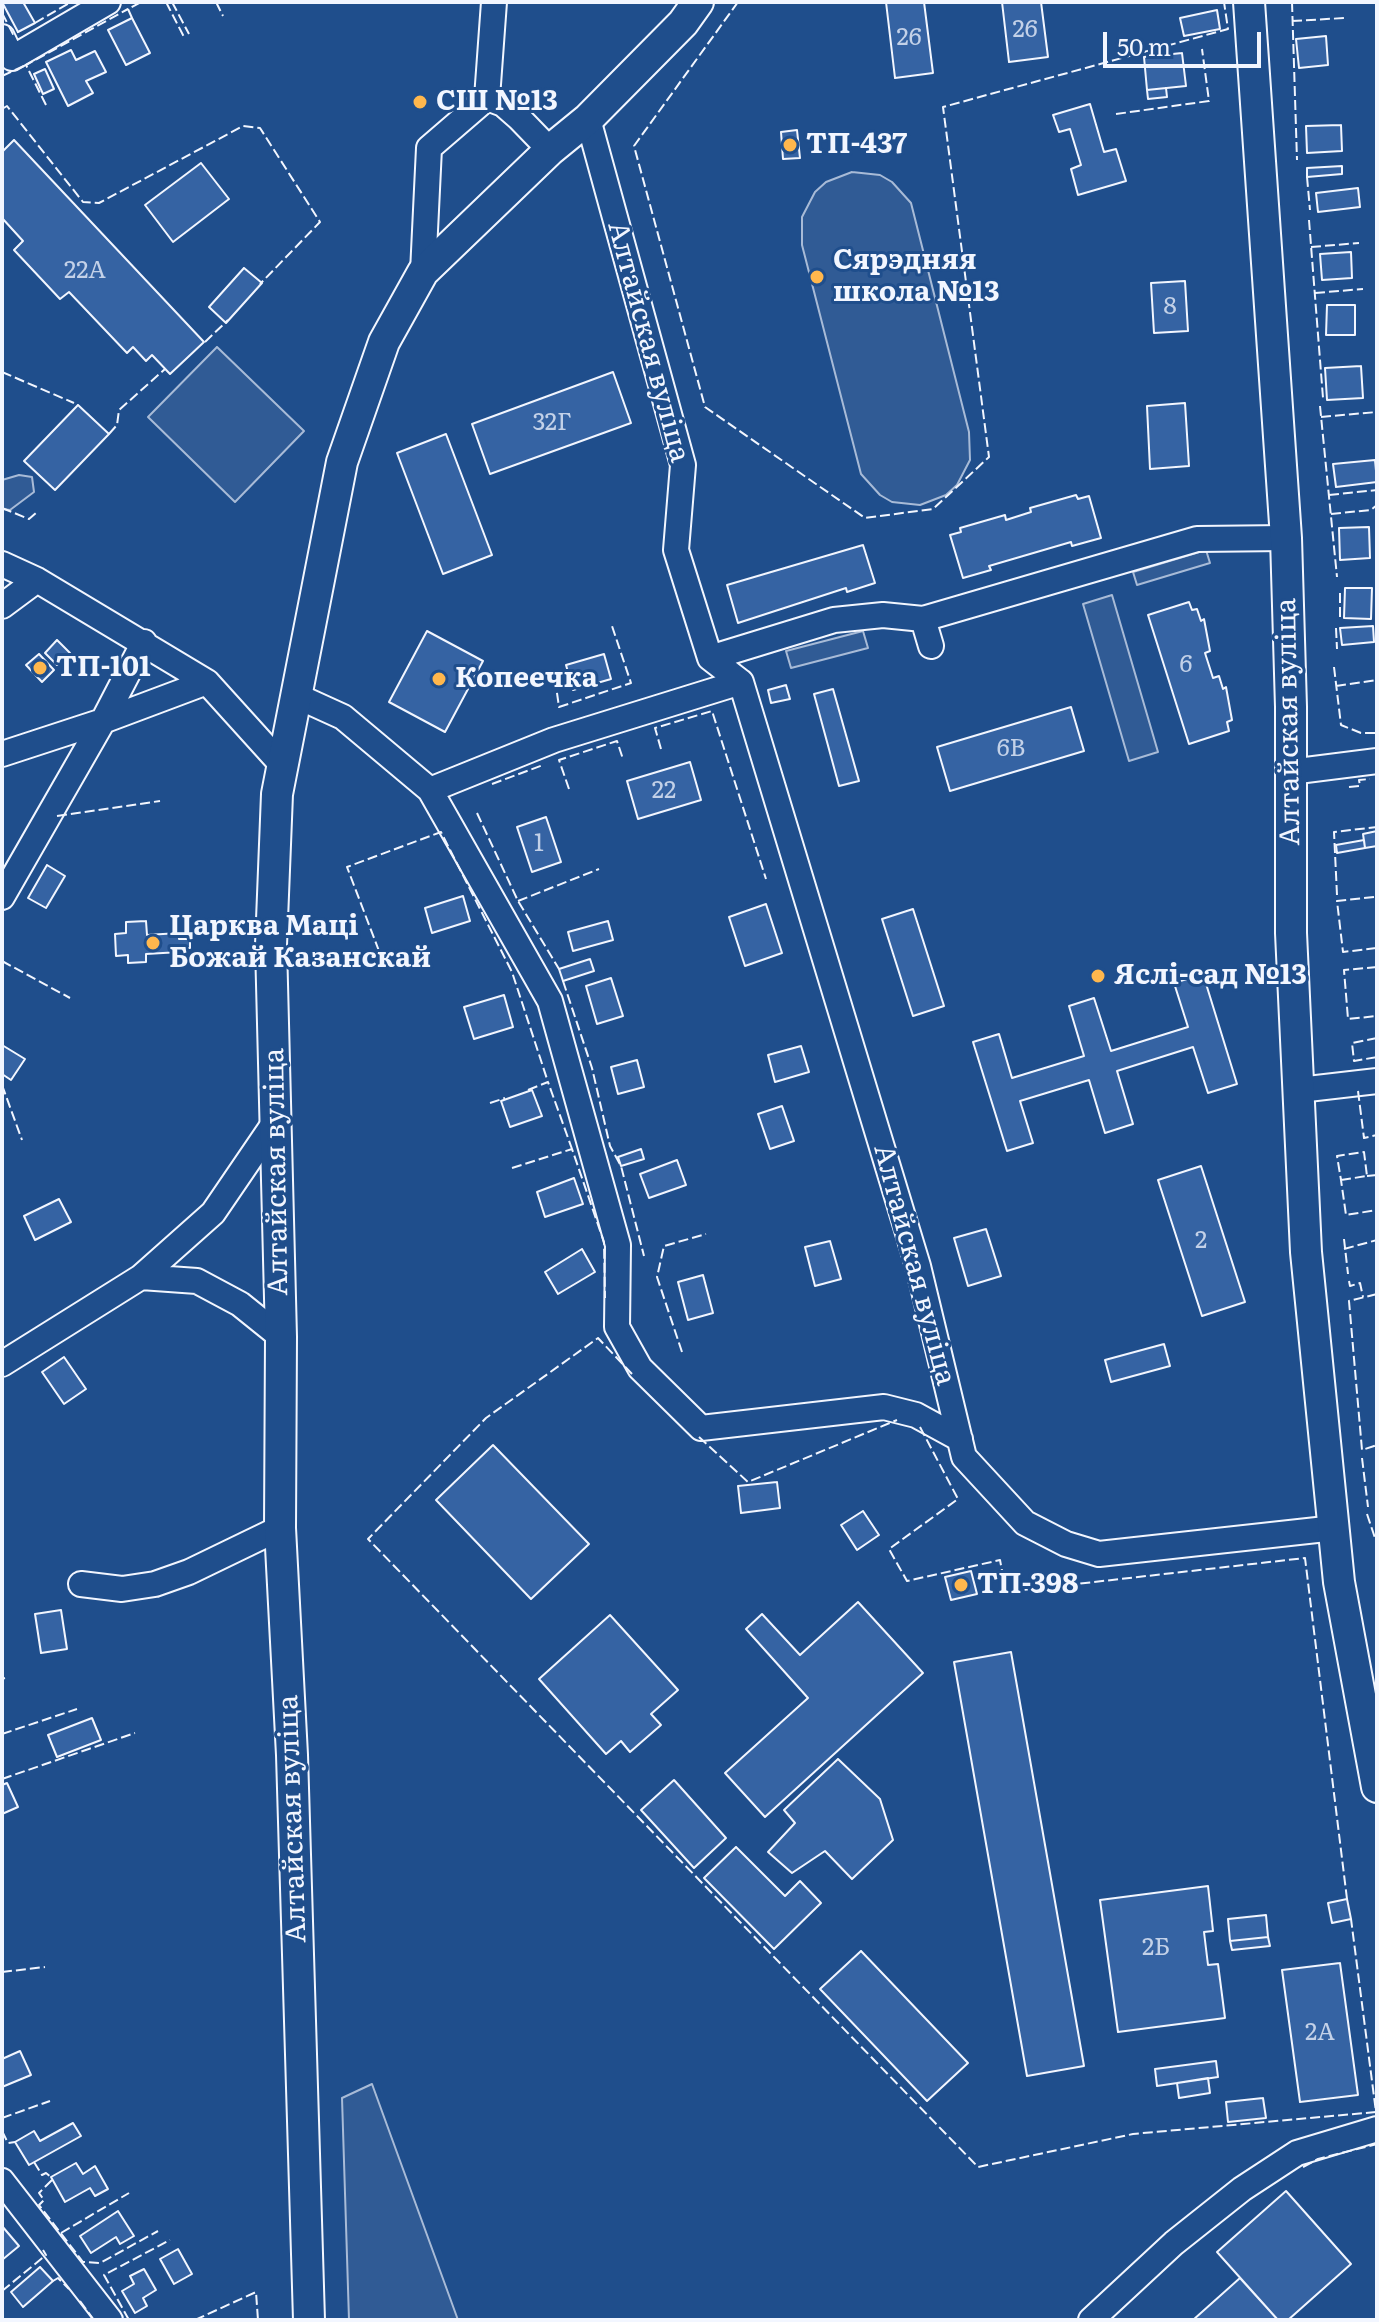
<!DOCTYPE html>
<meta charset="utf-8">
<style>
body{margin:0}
#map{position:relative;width:1379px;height:2322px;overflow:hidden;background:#1f4e8c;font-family:Literata,serif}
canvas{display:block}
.frame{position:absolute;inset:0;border:4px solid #f2f6ff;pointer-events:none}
.scale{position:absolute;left:1103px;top:32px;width:158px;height:36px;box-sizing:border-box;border:4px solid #f2f6ff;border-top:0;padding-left:10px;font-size:24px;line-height:28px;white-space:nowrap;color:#f2f6ff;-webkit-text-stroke:6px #1f4e8c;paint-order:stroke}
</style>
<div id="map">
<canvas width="1379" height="2322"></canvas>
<div class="frame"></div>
<div class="scale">50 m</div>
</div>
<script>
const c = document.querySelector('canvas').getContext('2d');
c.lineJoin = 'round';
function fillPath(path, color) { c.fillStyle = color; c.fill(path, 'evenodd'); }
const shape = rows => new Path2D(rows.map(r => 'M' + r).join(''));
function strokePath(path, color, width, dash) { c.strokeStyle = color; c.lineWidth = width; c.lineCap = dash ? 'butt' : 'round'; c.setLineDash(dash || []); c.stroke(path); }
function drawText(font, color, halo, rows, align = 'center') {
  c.font = font + ' Literata,serif'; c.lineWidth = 6; c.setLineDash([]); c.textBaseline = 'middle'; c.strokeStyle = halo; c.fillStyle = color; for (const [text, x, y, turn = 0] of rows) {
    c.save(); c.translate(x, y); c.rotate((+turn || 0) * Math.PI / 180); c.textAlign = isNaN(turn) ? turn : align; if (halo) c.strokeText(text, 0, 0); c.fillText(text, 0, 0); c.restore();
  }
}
const built = shape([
 [852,172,880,175,892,182,911,203,969,432,970,460,957,485,946,495,920,505,892,502,880,495,861,474,802,245,802,217,815,192,826,182,852,172],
 [217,347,304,431,235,502,148,417,217,347],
 [19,475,32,477,34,492,10,510,2,509,2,480,19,475],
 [1206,550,1210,563,1137,585,1133,572,1206,550],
 [1112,595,1158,752,1129,761,1083,604,1112,595],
 [863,631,868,648,791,668,786,651,863,631],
 [372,2084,458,2320,349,2320,342,2098,372,2084]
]);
fillPath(built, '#305b95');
strokePath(built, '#a8bbd7', 2);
const building = shape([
 [2,2,23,2,35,23,18,32,2,2],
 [886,2,924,2,933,73,895,78,886,2],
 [1002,2,1041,2,1048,57,1009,62,1002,2],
 [1217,10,1220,29,1184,36,1180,18,1217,10],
 [132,18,150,53,126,65,108,30,132,18],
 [1326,36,1328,65,1299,68,1296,39,1326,36],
 [71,50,76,60,95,51,106,72,86,81,93,93,68,106,46,62,71,50],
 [1182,53,1186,86,1147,90,1144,57,1182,53],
 [45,69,54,89,43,94,34,74,45,69],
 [1166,88,1167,97,1148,99,1147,90,1166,88],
 [1090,104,1104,152,1116,149,1126,181,1078,195,1071,169,1081,165,1070,129,1059,132,1053,115,1090,104],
 [1341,125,1342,151,1307,153,1306,126,1341,125],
 [797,130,800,158,783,159,781,132,797,130],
 [14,140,204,342,170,374,152,355,146,361,133,347,127,353,69,292,60,299,14,250,23,241,2,218,2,152,14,140],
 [201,163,229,199,173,242,145,205,201,163],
 [1342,166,1342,174,1307,177,1307,168,1342,166],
 [1358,188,1360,207,1318,212,1316,193,1358,188],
 [1351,252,1352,278,1322,280,1320,254,1351,252],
 [244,268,262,283,226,323,209,307,244,268],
 [1185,281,1188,331,1154,333,1151,283,1185,281],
 [1327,305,1355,305,1355,335,1326,335,1327,305],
 [1361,366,1363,398,1327,400,1325,368,1361,366],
 [613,372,631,423,490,474,472,424,613,372],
 [1185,403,1189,466,1150,469,1147,406,1185,403],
 [78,405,109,434,55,490,24,461,78,405],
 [446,434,492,555,443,574,397,453,446,434],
 [1375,460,1377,482,1336,487,1333,464,1375,460],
 [1076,495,1078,499,1089,496,1101,538,1072,546,1071,542,989,566,991,570,963,578,950,535,961,532,960,528,1005,515,1006,520,1031,512,1030,508,1076,495],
 [1369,527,1370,558,1340,560,1339,528,1369,527],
 [863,545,875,583,847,592,846,588,738,623,727,585,863,545],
 [1345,588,1372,588,1371,619,1344,618,1345,588],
 [1189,602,1192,610,1197,609,1201,621,1204,619,1210,651,1205,653,1213,678,1219,676,1223,689,1226,687,1232,720,1227,722,1229,731,1189,744,1148,615,1189,602],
 [1373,626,1374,642,1342,645,1340,628,1373,626],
 [427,631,483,661,445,732,389,702,427,631],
 [57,640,70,653,57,665,45,653,57,640],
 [39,654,54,670,42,682,26,665,39,654],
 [604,654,611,679,573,690,566,665,604,654],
 [786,685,790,699,771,703,768,690,786,685],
 [833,689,859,781,839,786,814,694,833,689],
 [1071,707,1084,751,950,791,937,747,1071,707],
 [690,762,701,800,638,819,627,781,690,762],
 [546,817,561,862,532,872,517,827,546,817],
 [1377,831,1377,846,1365,848,1363,834,1377,831],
 [1364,840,1365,848,1337,853,1336,845,1364,840],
 [47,865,65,876,46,908,28,898,47,865],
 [463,896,470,921,432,933,425,908,463,896],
 [766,904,782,953,745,966,729,917,766,904],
 [913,909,944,1006,913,1016,882,919,913,909],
 [146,921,147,935,179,933,179,939,190,939,190,948,180,948,180,952,146,954,146,962,128,963,128,955,116,956,115,934,126,933,126,922,146,921],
 [608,921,613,940,573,951,568,932,608,921],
 [590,959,594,971,563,981,559,969,590,959],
 [1203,974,1237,1084,1208,1093,1193,1047,1117,1071,1133,1124,1105,1133,1089,1080,1020,1101,1033,1143,1007,1151,973,1042,999,1034,1012,1078,1084,1056,1069,1006,1094,998,1111,1051,1188,1027,1174,983,1203,974],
 [611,978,623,1016,597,1024,586,986,611,978],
 [504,995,513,1027,474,1039,464,1007,504,995],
 [2,1045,25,1059,11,1080,2,1074,2,1045],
 [801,1046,809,1072,775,1082,768,1055,801,1046],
 [637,1060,644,1087,618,1094,611,1067,637,1060],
 [532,1090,542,1116,510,1127,501,1101,532,1090],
 [782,1106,794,1141,770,1149,758,1114,782,1106],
 [641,1149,644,1159,621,1166,618,1157,641,1149],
 [677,1160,686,1185,649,1198,640,1174,677,1160],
 [1201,1166,1245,1302,1202,1316,1158,1180,1201,1166],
 [574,1178,583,1204,545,1217,537,1192,574,1178],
 [59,1199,71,1222,35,1240,24,1216,59,1199],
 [986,1229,1001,1276,968,1286,954,1238,986,1229],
 [830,1241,841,1279,815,1286,805,1247,830,1241],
 [582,1249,595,1272,558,1294,545,1272,582,1249],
 [703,1275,713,1313,688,1320,678,1282,703,1275],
 [1164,1344,1170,1366,1111,1382,1105,1360,1164,1344],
 [64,1357,86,1389,64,1404,42,1372,64,1357],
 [493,1445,589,1544,531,1599,436,1500,493,1445],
 [777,1482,780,1508,741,1513,738,1486,777,1482],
 [863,1511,879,1535,857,1550,841,1525,863,1511],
 [971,1571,977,1594,951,1600,945,1577,971,1571],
 [858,1602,923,1673,765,1817,725,1773,808,1698,746,1629,762,1614,800,1655,858,1602],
 [61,1610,67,1649,41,1653,35,1614,61,1610],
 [610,1615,678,1690,651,1714,661,1725,630,1752,621,1741,606,1754,539,1679,610,1615],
 [1011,1652,1084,2066,1027,2076,954,1662,1011,1652],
 [92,1718,101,1740,57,1757,48,1735,92,1718],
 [838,1759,880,1799,893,1840,852,1879,825,1851,792,1873,768,1852,795,1823,784,1810,838,1759],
 [674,1780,726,1838,694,1868,641,1810,674,1780],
 [7,1783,18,1807,2,1814,2,1785,7,1783],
 [736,1847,785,1896,800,1881,821,1903,774,1949,704,1878,736,1847],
 [1208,1886,1213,1931,1204,1932,1208,1965,1218,1964,1225,2018,1118,2032,1100,1900,1208,1886],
 [1347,1899,1351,1919,1332,1923,1328,1903,1347,1899],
 [1266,1915,1268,1937,1230,1941,1228,1919,1266,1915],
 [1268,1937,1270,1946,1232,1950,1230,1941,1268,1937],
 [861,1951,968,2063,927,2101,820,1989,861,1951],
 [1340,1963,1358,2095,1300,2102,1282,1970,1340,1963],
 [20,2051,31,2075,2,2087,2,2059,20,2051],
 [1216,2061,1218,2077,1157,2086,1155,2069,1216,2061],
 [1208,2078,1210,2093,1179,2098,1177,2083,1208,2078],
 [1263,2098,1266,2118,1228,2122,1226,2102,1263,2098],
 [73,2123,81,2136,29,2165,15,2142,34,2131,40,2141,73,2123],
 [76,2163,83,2174,95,2166,108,2189,95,2196,90,2188,65,2202,51,2177,76,2163],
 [1286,2191,1351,2264,1288,2320,1278,2320,1217,2252,1286,2191],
 [118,2211,134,2236,120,2244,116,2237,91,2253,80,2236,118,2211],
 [2,2226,19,2246,2,2260,2,2226],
 [178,2249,192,2274,174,2284,160,2259,178,2249],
 [40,2267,53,2281,23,2307,11,2292,40,2267],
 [144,2269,156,2290,143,2298,147,2306,135,2313,122,2291,134,2284,130,2276,144,2269],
 [1240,2278,1278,2320,1193,2320,1240,2278]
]);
fillPath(building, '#3563a3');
strokePath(building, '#f2f6ff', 2);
const minor = shape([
 [2,37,12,58,108,2],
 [487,98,494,2],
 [588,119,683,465,676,550,710,658,741,682,918,1266,964,1457,1025,1523,1066,1544,1099,1554,1335,1528],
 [423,272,429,148,487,98,503,104,519,118,550,150],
 [2,564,37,580,207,682,283,766],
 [2,606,37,580],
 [923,619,931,646],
 [144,642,103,721,207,682],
 [710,658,834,620,883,615,923,619,1197,539,1286,538],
 [299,697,343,717,430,790,550,1001,618,1245,617,1327,640,1368,701,1428,884,1407,916,1415,960,1439],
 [2,754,103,721,2,897],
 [1290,772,1377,761],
 [430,790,554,740,741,682],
 [1299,1090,1377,1081],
 [141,1277,197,1281,240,1304,281,1337],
 [2,1364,141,1277,213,1213,273,1125],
 [81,1584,122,1589,155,1584,189,1572,280,1528],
 [2,2181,110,2320],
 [1091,2320,1174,2243,1242,2189,1297,2153,1377,2129]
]);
const major = shape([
 [1249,2,1286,538,1291,707,1291,933,1306,1252,1339,1582,1377,1787],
 [309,2320,292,1755,280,1528,281,1337,271,945,277,794,342,462,384,342,423,272,550,150,588,119,683,23,698,2]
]);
strokePath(minor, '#f2f6ff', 28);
strokePath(major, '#f2f6ff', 34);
strokePath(minor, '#1f4e8c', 24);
strokePath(major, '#1f4e8c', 30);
strokePath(shape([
 [166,2,184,37],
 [172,2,189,34],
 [216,2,223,16],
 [738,2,634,146,705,407,865,518,933,509,989,457,943,107,1228,29,1224,2],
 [1292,2,1297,160],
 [2,13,13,34,18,32],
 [132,18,128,9,141,2],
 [1292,21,1345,18],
 [35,23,71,2],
 [2,76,26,65],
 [46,105,26,65,128,9],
 [2,109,7,106,83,202,99,203,243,126,260,128,320,222,260,284],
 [1116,114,1209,101,1202,49],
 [1307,177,1310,210],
 [1309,220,1323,398],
 [1311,247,1359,243],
 [1315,293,1363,289],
 [205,342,228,320],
 [2,372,74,403],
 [1320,406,1337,577],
 [1321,417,1377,412],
 [109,434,117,425,119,410,165,369],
 [1329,495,1377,490],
 [2,508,29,519,37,512],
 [1331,514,1371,510,1377,505],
 [1340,617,1340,589],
 [1336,628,1337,649],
 [1334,667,1341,725,1361,733,1377,733],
 [555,679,559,707,631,683,612,626],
 [1336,686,1377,680],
 [661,749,655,728,712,711,766,879],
 [492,784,543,765],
 [1349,787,1360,786,1359,780,1370,779],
 [569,789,559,760,617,741,623,759],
 [477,813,518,901,559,969],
 [57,816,160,801],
 [1337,895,1334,832,1377,827],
 [1374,897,1337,901,1343,952,1377,948],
 [518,901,599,869],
 [379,951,347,867,441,832,512,972,548,1082],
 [2,961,70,998],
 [1377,967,1344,970,1348,1019,1377,1016],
 [563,981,592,1068,610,1146,621,1166,644,1256],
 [1377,1038,1352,1043,1354,1061,1377,1057],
 [2,1085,22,1140],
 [528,1090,548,1082,572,1149],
 [1358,1091,1364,1138,1377,1135],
 [490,1103,505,1098],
 [512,1168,572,1149,604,1242,605,1298],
 [1367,1176,1377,1175],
 [1341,1180,1367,1176,1364,1152,1337,1156,1341,1180,1346,1215,1377,1210],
 [1344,1239,1348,1274],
 [1344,1249,1377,1240],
 [1349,1281,1350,1286,1360,1283,1363,1297],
 [1377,1294,1349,1301,1362,1450,1377,1445],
 [682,1352,657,1277,664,1246,706,1234],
 [632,1374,598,1338,486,1418,368,1539,978,2167,1133,2134,1376,2112,1351,1919],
 [920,1427,958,1499,889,1549,907,1581,1000,1560,1006,1592,1305,1558,1347,1899],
 [699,1437,748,1482,897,1420],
 [1362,1458,1368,1507],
 [1367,1514,1377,1544],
 [2,1679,5,1678],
 [2,1734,77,1709],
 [2,1779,135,1733],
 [2,1972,45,1967],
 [2,2118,50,2101],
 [2,2131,8,2143,15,2142],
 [34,2162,42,2175,46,2173,51,2177],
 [1303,2167,1318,2159,1377,2144],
 [52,2180,39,2193,44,2200,39,2205,83,2262,100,2263,158,2231],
 [61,2233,129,2193],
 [53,2281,58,2278,69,2289],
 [2,2291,46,2255,43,2250],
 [80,2301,94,2320],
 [129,2320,104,2275,170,2240],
 [195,2320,256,2292,258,2320]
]), '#f2f6ff', 2, [10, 4]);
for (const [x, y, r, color] of [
 [420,102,8,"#ffb74d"],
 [790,145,8,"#ffb74d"],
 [817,277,8,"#ffb74d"],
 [40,668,8,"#ffb74d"],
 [439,679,8,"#ffb74d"],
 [153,943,8,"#ffb74d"],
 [1098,976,8,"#ffb74d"],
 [961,1585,8,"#ffb74d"]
]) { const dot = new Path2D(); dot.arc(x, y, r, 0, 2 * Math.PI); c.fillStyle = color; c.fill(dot); strokePath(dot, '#1f4e8c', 3); }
drawText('24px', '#c3d1e8', null, [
 ["26",1025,30],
 ["26",909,38],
 ["22А",85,271],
 ["8",1170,307],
 ["32Г",552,423],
 ["6",1186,665],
 ["6В",1011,749],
 ["22",664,791],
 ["1",539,844],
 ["2",1201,1241],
 ["2Б",1156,1948],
 ["2А",1320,2033]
]);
drawText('bold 28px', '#f2f6ff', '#1f4e8c', [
 ["СШ №13",436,102],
 ["ТП-437",806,145],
 ["Сярэдняя",833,261],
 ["школа №13",833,293],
 ["ТП-101",56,668],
 ["Копеечка",455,679],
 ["Царква Маці",169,927],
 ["Божай Казанскай",169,959],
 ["Яслі-сад №13",1114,976],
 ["ТП-398",977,1585]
], 'left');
drawText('28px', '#f2f6ff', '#1f4e8c', [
 ["Алтайская вуліца",648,342,75],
 ["Алтайская вуліца",1289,722,-91],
 ["Алтайская вуліца",277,1172,-91],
 ["Алтайская вуліца",914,1265,75],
 ["Алтайская вуліца",293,1819,-92]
]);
</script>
